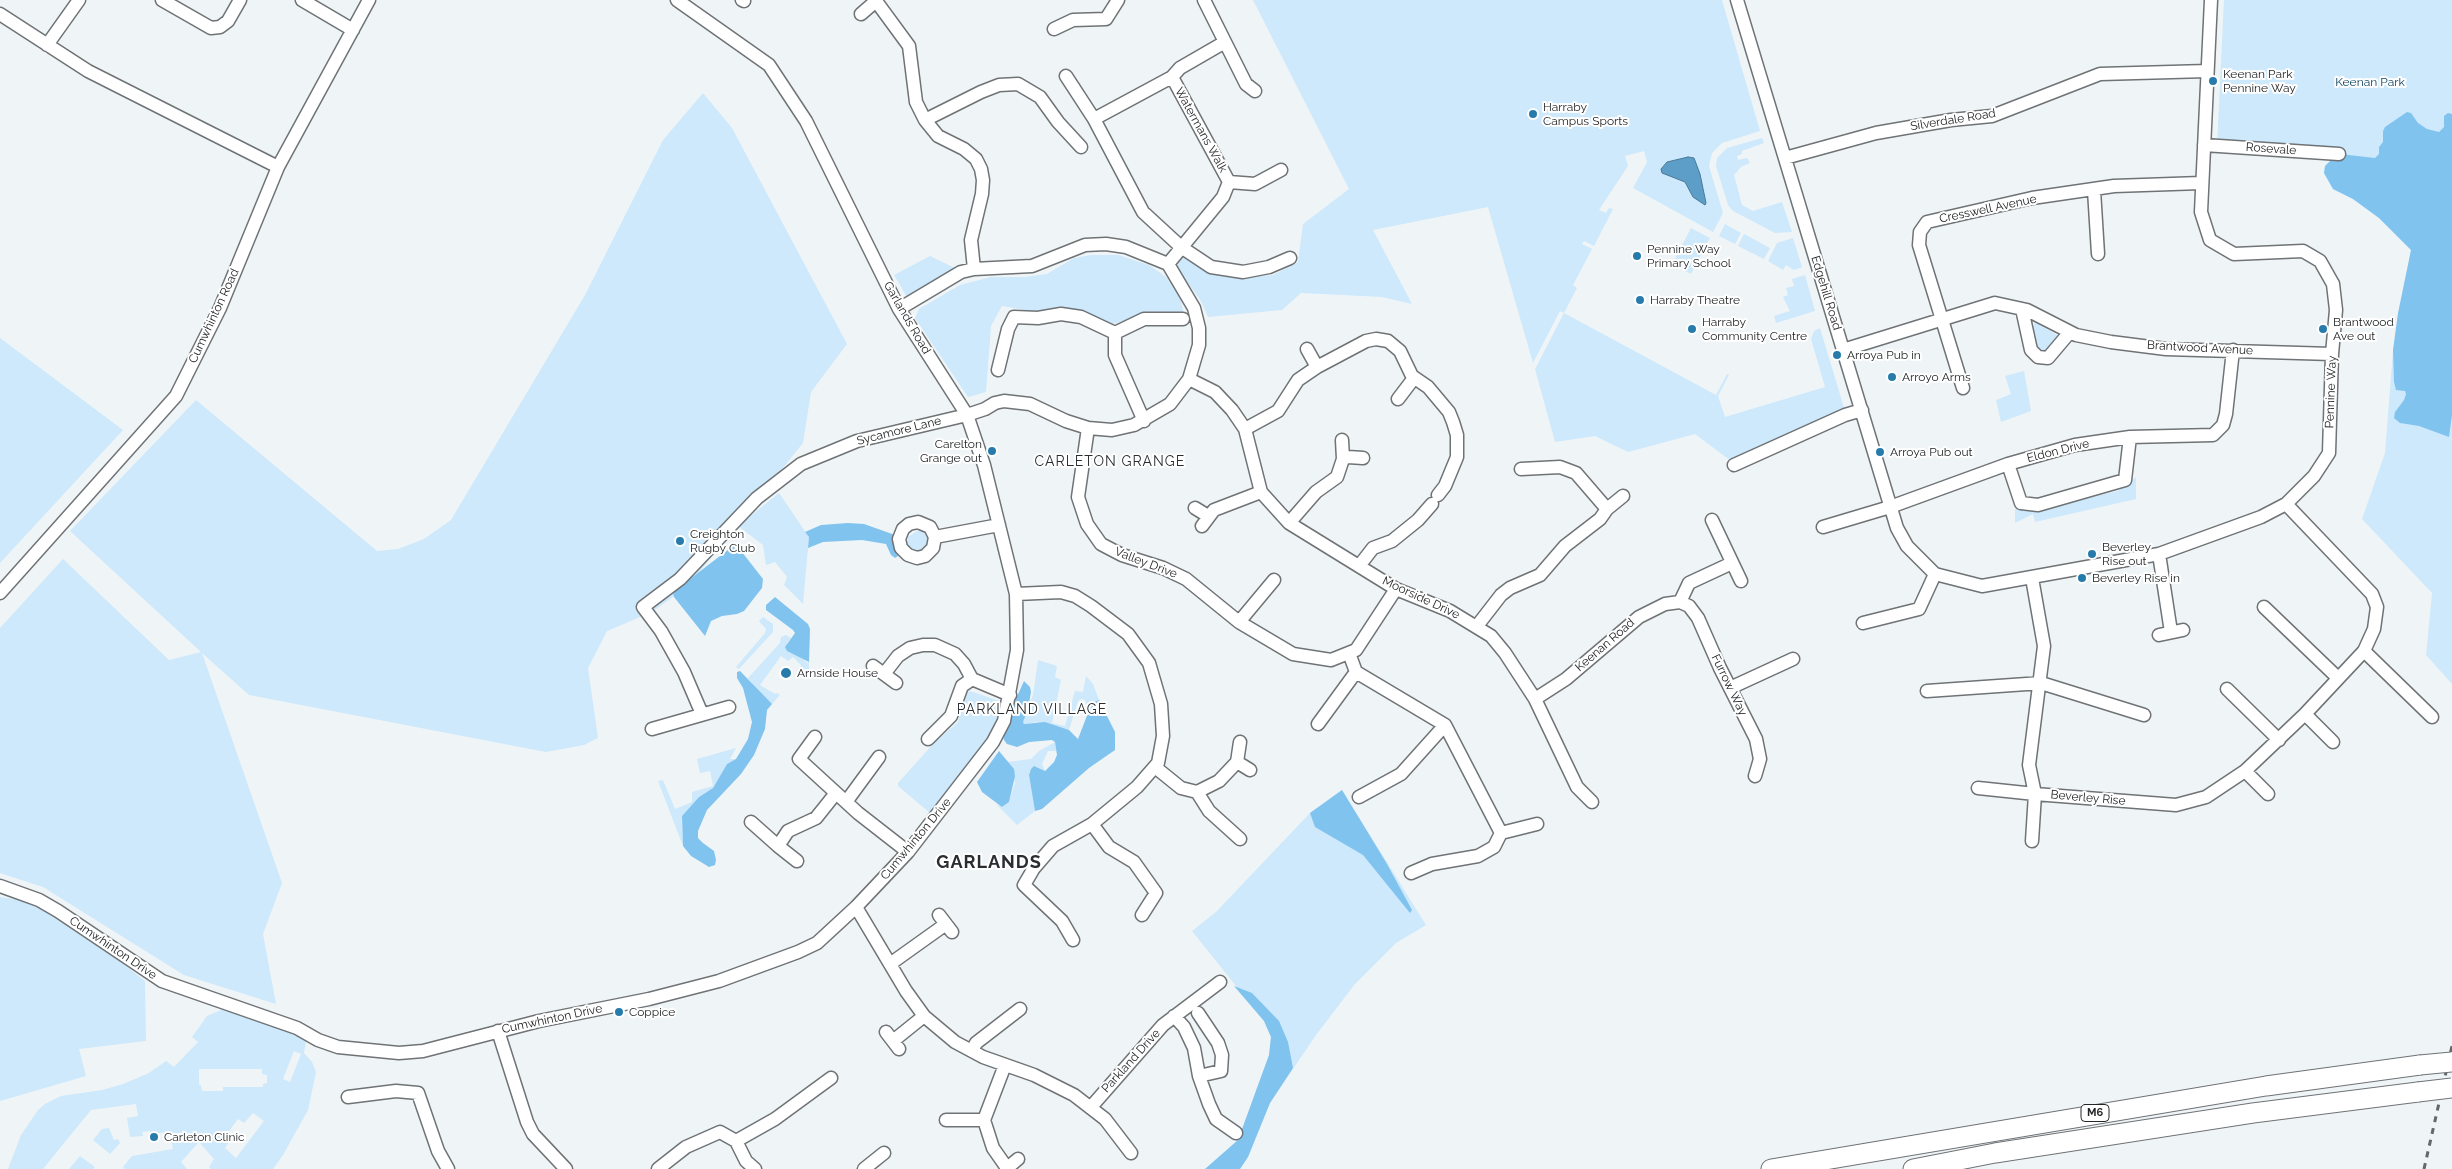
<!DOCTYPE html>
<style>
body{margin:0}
canvas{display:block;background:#eff4f7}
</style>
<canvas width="2452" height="1169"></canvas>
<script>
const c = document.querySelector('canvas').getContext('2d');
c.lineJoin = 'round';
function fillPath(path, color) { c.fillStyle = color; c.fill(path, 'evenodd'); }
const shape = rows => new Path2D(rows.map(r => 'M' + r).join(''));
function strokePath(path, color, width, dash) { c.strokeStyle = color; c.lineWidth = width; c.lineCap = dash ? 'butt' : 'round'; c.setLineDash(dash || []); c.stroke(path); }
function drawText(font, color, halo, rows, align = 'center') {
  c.font = font + ' Raleway,sans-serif'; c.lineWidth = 4; c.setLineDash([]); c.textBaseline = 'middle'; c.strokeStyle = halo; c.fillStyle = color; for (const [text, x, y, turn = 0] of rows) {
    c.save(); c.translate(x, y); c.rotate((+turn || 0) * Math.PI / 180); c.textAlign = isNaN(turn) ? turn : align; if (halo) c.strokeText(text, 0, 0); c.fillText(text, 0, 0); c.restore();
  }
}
fillPath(shape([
 [1253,0,1722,0,1760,131,1722,143,1712,153,1709,166,1723,213,1713,232,1633,188,1647,162,1644,151,1625,156,1628,166,1599,210,1606,213,1609,208,1613,209,1594,246,1584,241,1582,244,1592,249,1573,285,1577,288,1564,313,1716,395,1727,374,1729,375,1718,396,1725,417,1825,387,1811,339,1814,331,1820,328,1845,411,1731,461,1695,434,1628,452,1595,436,1555,442,1535,369,1564,313,1560,311,1533,363,1488,207,1373,230,1412,304,1382,297,1301,293,1282,310,1208,317,1201,301,1178,269,1178,262,1184,254,1207,271,1234,278,1273,275,1298,262,1303,224,1349,189],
 [2224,0,2452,0,2452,684,2426,655,2432,593,2362,519,2385,453,2393,351,2411,250,2379,218,2353,199,2333,189,2324,173,2325,166,2332,159,2217,146],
 [703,93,732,128,847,344,811,392,803,443,688,586,652,612,607,631,588,668,598,738,584,745,546,752,249,695,202,653,282,883,263,934,276,1004,184,975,43,887,0,873,0,628,63,559,169,660,201,652,70,531,196,400,377,551,398,549,424,539,451,520,585,295,663,140],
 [1762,138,1764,143,1742,151,1742,154,1737,156,1738,160,1747,158,1750,163,1741,167,1734,175,1742,205,1753,211,1782,202,1792,232,1775,233,1733,211,1728,205,1716,166,1717,158,1727,148],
 [1725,224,1741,233,1735,244,1719,236],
 [1691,228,1710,238,1691,274,1672,264],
 [1744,234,1770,248,1764,259,1738,246],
 [1793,238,1802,267,1794,270,1786,265,1783,270,1768,261,1777,243],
 [1091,255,1118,255,1149,265,1166,277,1180,296,1184,316,1144,315,1109,325,1002,306,991,326,986,392,968,397,915,318,919,309,960,285,991,277,1025,277,1047,274,1074,258],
 [930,256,955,268,907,297,894,275],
 [1805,275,1815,311,1776,323,1774,316,1790,311,1783,297,1788,295,1786,288,1794,286,1792,279],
 [2035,322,2060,337,2051,350,2044,352,2037,350,2032,329],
 [0,338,123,430,0,563],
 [2024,371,2031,411,2001,422,1996,400,2011,394,2005,376],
 [2136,477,2136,499,2035,522,2033,514,2015,523,2015,509,2051,507,2118,491],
 [779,493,809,537,803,604,784,585,787,577,775,562,766,565,763,545,738,526],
 [917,531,925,531,933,537,923,559,907,548,908,537],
 [763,617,773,624,773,632,739,669,736,667,765,633,766,629,759,621],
 [786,635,791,638,787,643,807,663,809,662,809,673,807,676,800,670,801,665,793,657,788,661,781,656,760,685,775,694,777,693,780,695,772,704,760,694,748,678,780,643,781,637],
 [1038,660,1057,666,1055,677,1061,680,1052,723,1065,726,1075,691,1083,692,1086,676,1093,684,1099,700,1094,702,1089,711,1085,700,1082,699,1078,701,1069,730,1036,722,1024,724,1022,722,1033,695],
 [970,691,1002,702,1003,706,995,730,930,813,898,786,898,783,933,744,958,722,965,694],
 [1055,742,1057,751,1048,751,1042,764,1045,771,1037,767,1029,775,1035,811,1017,825,996,804,1002,807,1009,802,1015,783,1010,764,1007,762,1031,759,1039,751],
 [736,748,730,759,736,759,727,764,713,788,699,797,682,816,683,846,658,781,663,780,675,809,692,802,692,792,713,786,710,771,700,773,697,759],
 [1342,790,1426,925,1396,943,1355,984,1316,1035,1270,1103,1248,1157,1240,1169,1205,1169,1238,1140,1260,1086,1269,1055,1271,1037,1264,1021,1192,931,1216,912,1310,813],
 [0,897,29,901,85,934,145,981,146,1041,79,1049,86,1076,0,1101],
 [221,1010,230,1011,302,1036,306,1041,304,1053,312,1062,316,1072,308,1110,283,1155,273,1169,211,1169,209,1167,214,1159,199,1142,181,1162,187,1169,125,1169,123,1167,132,1156,173,1149,169,1132,151,1134,150,1131,142,1132,143,1136,130,1137,127,1118,138,1116,136,1104,91,1110,43,1169,8,1169,21,1135,38,1110,45,1104,61,1096,102,1090,123,1084,149,1073,166,1061,174,1067,198,1042,192,1037,207,1016],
 [294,1051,301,1054,290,1082,283,1079],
 [199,1069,262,1069,262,1074,267,1075,267,1083,263,1084,263,1087,223,1087,223,1091,202,1091,201,1085,199,1085],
 [253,1113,264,1121,236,1158,225,1148,231,1139,226,1135,238,1119,244,1123],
 [109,1128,114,1140,118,1139,120,1143,110,1154,93,1140,102,1129],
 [80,1156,95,1167,93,1169,69,1169]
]), '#cee9fb');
fillPath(shape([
 [2407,112,2411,113,2418,123,2427,129,2439,132,2444,127,2444,116,2448,113,2452,114,2452,415,2449,437,2419,426,2400,423,2394,418,2395,412,2404,400,2406,394,2405,391,2396,390,2394,382,2393,350,2398,313,2411,250,2379,218,2353,199,2333,189,2324,173,2325,166,2332,159,2331,153,2375,158,2379,154,2379,147,2383,142,2383,131,2385,127],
 [848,523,864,524,895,535,898,556,895,558,891,555,886,544,862,540,823,542,808,548,809,537,805,532,821,525],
 [733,546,738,547,763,579,762,588,744,611,737,614,722,616,711,621,705,636,674,597,673,592],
 [775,597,808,624,810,629,809,662,787,651,785,647,795,633,793,630,766,610,766,605],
 [740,671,772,704,767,710,765,729,754,755,741,774,707,810,698,831,698,838,703,843,714,851,716,860,715,865,709,867,691,856,683,846,682,816,699,797,713,788,727,764,736,759,748,739,752,722,743,688,737,678,737,672],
 [1024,681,1030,687,1031,692,1028,709,1023,722,1024,724,1045,722,1069,730,1078,739,1088,713,1094,702,1099,700,1115,732,1115,750,1089,768,1042,809,1035,811,1029,775,1031,769,1034,766,1045,771,1054,762,1057,755,1055,742,1052,740,1029,742,1017,747,1007,744,1004,740,1003,732,1006,721],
 [999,751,1014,769,1015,776,1009,802,1002,807,982,792,977,782],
 [1342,790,1387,864,1412,910,1410,913,1363,855,1315,827,1310,813],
 [1234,986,1252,993,1279,1021,1288,1042,1293,1068,1270,1103,1248,1157,1240,1169,1205,1169,1238,1140,1269,1055,1271,1037,1264,1021]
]), '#81c3ef');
const water = shape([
 [1688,157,1694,158,1700,174,1706,203,1705,205,1693,197,1685,182,1662,173,1661,169,1667,162,1688,157]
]);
fillPath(water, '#5d9ec8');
strokePath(water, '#4c7a98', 1);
const minor = shape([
 [162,0,211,28,220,27,228,21,240,0],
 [302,0,353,30],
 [742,0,744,1],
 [877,0,876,1,909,46,916,102,925,120],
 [1737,0,1897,528,1907,546,1935,574],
 [0,14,88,71,278,167],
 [861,14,876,1],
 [1054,29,1073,20,1106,19,1118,0],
 [1225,42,1246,84,1255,91],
 [47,45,79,0],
 [1066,76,1094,119,1143,212,1181,247,1211,267,1243,272,1269,267,1290,258],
 [1094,119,1172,77],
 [2204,145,2339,154],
 [1785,158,1876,133,1951,120,1992,116,2100,74,2207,71],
 [1229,182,1255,184,1281,170],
 [2094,190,2098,254],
 [1168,264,1223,197,1229,182,1172,77,1180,68,1225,42,1204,0],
 [974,269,971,240,982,194,983,180,981,169,976,159,964,149,938,136,925,120,981,92,999,85,1018,84,1040,97,1058,122,1081,147],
 [2022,309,2031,350,2038,357,2048,358,2070,332],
 [1115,333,1144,319,1183,319],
 [1307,349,1317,367],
 [1843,350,1995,303,2027,310,2076,335,2111,342,2166,349,2332,354],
 [998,370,1008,329,1014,317,1038,318,1061,314,1081,317,1115,333,1115,355,1144,421],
 [1189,379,1215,392,1232,410,1245,429,1261,492,1289,523,1396,589,1450,611,1491,636,1505,653,1535,699,1577,787,1592,802],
 [1963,388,1919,245,1920,232,1927,222,2032,198,2114,186,2201,183],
 [1398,399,1414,378],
 [1088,428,1078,497,1087,524,1101,544,1122,555,1163,568,1186,579,1239,622,1293,654,1331,660,1356,650,1396,589],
 [1245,429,1278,411,1298,380,1317,367,1366,341,1376,339,1388,341,1400,351,1412,376,1428,387,1449,412,1453,422,1457,435,1457,457,1445,486,1438,495],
 [1342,440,1343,459],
 [2008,464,2021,503,2038,505,2125,480,2130,437],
 [1734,465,1845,415,1862,410],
 [1195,508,1208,516],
 [1607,509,1623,496],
 [1712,520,1741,581],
 [1289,523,1316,492,1337,477,1343,459,1348,457,1363,458],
 [1202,526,1214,510,1261,492],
 [1823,527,1890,507,2008,464,2075,445,2130,437,2213,435,2223,425,2226,414,2233,350],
 [935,537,930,527,918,522,909,524,903,529,899,539,901,548,908,555,917,558,925,556,933,548,935,537,999,525],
 [2159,554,2171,632],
 [1359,566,1373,548,1392,541,1418,520,1432,504],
 [1935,574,1982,586,2159,554,2261,517,2286,504,2314,476,2329,453,2332,354,2336,310,2333,284,2320,261,2303,251,2234,254,2210,240,2201,212,2211,0],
 [2032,578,2044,646,2029,765,2035,794,2176,805,2206,797,2245,771,2305,714,2364,651,2374,629,2377,607,2372,594,2286,504],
 [0,593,176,396,220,308,278,167,369,0],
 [1016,594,1061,592,1075,596,1091,606,1128,634,1149,663,1161,704,1163,736,1158,763,1137,787,1092,824,1053,846,1034,868,1024,885,1062,921,1073,940],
 [1680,602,1689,583,1732,563],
 [2264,607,2338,678],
 [1239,622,1274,580],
 [1863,623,1919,609,1935,574],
 [1477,626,1501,595,1510,588,1540,575,1565,546,1600,519,1607,509,1576,473,1560,467,1521,469],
 [2159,635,2183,630],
 [2364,651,2432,717],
 [1349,653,1356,672,1445,725,1501,833,1494,847,1478,856,1432,864,1411,873],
 [873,666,896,683],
 [884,674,898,656,910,648,923,645,935,645,955,654,964,664,972,679,1010,695],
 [1730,688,1793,659],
 [2227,689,2279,740],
 [1927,691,2041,683,2144,715],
 [1535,699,1566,679,1639,617,1665,604,1680,602,1689,606,1698,618,1720,668,1756,739,1760,759,1755,776],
 [702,714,684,672,661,631,643,607,680,579,757,498,801,464,857,441,967,415,985,409,995,403,1004,401,1030,404,1066,421,1088,428,1112,430,1134,425,1170,404,1189,379,1199,345,1199,328,1194,308,1168,264,1126,247,1106,244,1085,245,1032,266,974,269,961,272,899,309],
 [2305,714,2333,742],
 [1318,724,1356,672],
 [652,729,729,707],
 [815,737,799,759,858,813,908,852],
 [928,739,951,716,962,686,972,679],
 [1237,762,1250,770],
 [1155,767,1181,788,1197,792,1219,781,1237,762,1240,742],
 [2245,771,2268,794],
 [1978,788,2035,794,2032,841],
 [1197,792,1209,811,1240,839],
 [1359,797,1401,774,1445,725],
 [846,802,879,757],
 [751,822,778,846],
 [1092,824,1109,847,1134,862,1156,893,1142,915],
 [1501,833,1537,824],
 [797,861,778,846,788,831,816,818,836,793],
 [0,886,39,900,58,911,162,981,297,1028,318,1040,338,1047,399,1053,423,1051,539,1021,649,999,719,981,798,952,817,943,856,907,908,852,993,742,1004,721,1017,650,1016,594,984,465,967,415,899,309,806,121,769,65,677,0],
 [856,907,906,991,924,1016,955,1042,983,1057,1034,1075,1074,1095,1105,1119,1131,1153],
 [939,915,952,932],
 [890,964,946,924],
 [1198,1013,1218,1043,1222,1055,1221,1071,1199,1076],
 [1174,1016,1184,1027,1194,1048,1199,1076,1209,1104,1216,1119,1236,1133],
 [498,1031,527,1122,533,1134,566,1169],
 [886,1032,899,1049],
 [893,1041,924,1016],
 [972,1051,976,1043,1020,1009],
 [1005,1065,984,1120,993,1148,1007,1168],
 [348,1097,396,1091,418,1093,438,1151,448,1169],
 [1091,1107,1163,1025,1220,982],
 [946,1120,984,1120],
 [736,1141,746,1161,755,1169],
 [658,1169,686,1147,720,1132,736,1141,775,1119,831,1078],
 [864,1169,884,1153],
 [1006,1169,1018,1159]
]);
const highway = shape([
 [1771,1169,2266,1086,2420,1065],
 [1913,1169,1995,1153,2253,1113,2418,1092]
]);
strokePath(minor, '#6f7376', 15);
strokePath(highway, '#6f7376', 21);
strokePath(minor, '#fff', 12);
strokePath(highway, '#fff', 19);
strokePath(shape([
 [2424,1169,2452,1046]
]), '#656769', 3, [6, 6]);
const highwayBridge = shape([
 [2420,1065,2452,1062],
 [2418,1092,2452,1088]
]);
strokePath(highwayBridge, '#6f7376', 21, []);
strokePath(highwayBridge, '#fff', 19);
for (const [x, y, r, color] of [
 [2213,81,5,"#277bab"],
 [1533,114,5,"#277bab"],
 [1637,256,5,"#277bab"],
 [1640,300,5,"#277bab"],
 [1692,329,5,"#277bab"],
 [2323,329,5,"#277bab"],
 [1837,355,5,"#277bab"],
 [1892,377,5,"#277bab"],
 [992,451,5,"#277bab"],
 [1880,452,5,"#277bab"],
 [680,541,5,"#277bab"],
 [2092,554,5,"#277bab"],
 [2082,578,5,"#277bab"],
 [786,673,6,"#277bab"],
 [619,1012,5,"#277bab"],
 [154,1137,5,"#277bab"]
]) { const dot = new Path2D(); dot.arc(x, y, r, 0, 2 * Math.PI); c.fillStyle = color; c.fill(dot); strokePath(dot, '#fff', 2); }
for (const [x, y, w] of [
 [2095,1113,28]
]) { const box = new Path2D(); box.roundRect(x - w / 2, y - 8.5, w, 17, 4); c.fillStyle = '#fff'; c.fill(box); strokePath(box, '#242527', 1); }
drawText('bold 11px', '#242527', null, [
 ["M6",2095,1113]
]);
drawText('12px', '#242527', '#fff', [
 ["Keenan Park",2223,74],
 ["Pennine Way",2223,88],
 ["Harraby",1543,107],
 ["Campus Sports",1543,121],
 ["Pennine Way",1647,249],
 ["Primary School",1647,263],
 ["Harraby Theatre",1650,300],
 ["Harraby",1702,322],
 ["Community Centre",1702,336],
 ["Brantwood",2333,322],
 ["Ave out",2333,336],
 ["Arroya Pub in",1847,355],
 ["Arroyo Arms",1902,377],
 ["Carelton",982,444,"right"],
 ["Grange out",982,458,"right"],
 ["Arroya Pub out",1890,452],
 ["Creighton",690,534],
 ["Rugby Club",690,548],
 ["Beverley",2102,547],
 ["Rise out",2102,561],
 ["Beverley Rise in",2092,578],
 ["Arnside House",797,673],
 ["Coppice",629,1012],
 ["Carleton Clinic",164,1137]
], 'left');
drawText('12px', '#063d5a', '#fff', [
 ["Keenan Park",2370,82]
]);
drawText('12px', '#242527', '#fff', [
 ["Silverdale Road",1953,120,-9],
 ["Watermans Walk",1201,130,61],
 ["Rosevale",2271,149,4],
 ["Cresswell Avenue",1988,209,-12],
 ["Edgehill Road",1826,293,73],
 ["Cumwhinton Road",214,316,-65],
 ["Garlands Road",907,318,60],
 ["Brantwood Avenue",2200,348,3],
 ["Pennine Way",2331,392,-88],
 ["Sycamore Lane",899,431,-14],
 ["Eldon Drive",2058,451,-14],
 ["Valley Drive",1146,563,21],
 ["Moorside Drive",1421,598,25],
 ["Keenan Road",1605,645,-41],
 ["Furrow Way",1729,685,64],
 ["Beverley Rise",2088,798,5],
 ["Cumwhinton Drive",916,839,-50],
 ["Cumwhinton Drive",113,948,34],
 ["Cumwhinton Drive",552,1019,-12],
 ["Parkland Drive",1131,1061,-48]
]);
c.letterSpacing = '1px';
drawText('14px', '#2a2e30', '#fff', [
 ["CARLETON GRANGE",1110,462],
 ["PARKLAND VILLAGE",1032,710]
]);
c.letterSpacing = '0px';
c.letterSpacing = '1px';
drawText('bold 18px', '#2a2e30', '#fff', [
 ["GARLANDS",989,863]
]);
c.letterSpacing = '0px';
</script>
